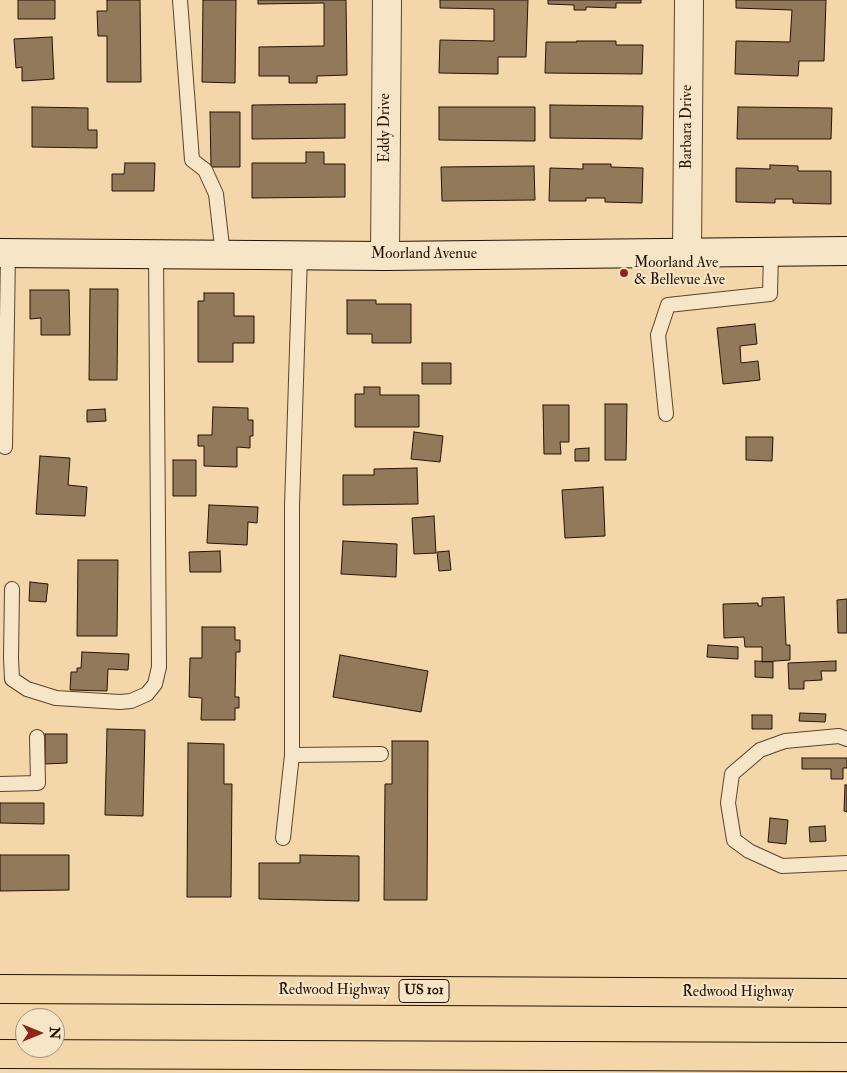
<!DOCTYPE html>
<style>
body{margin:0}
#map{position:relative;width:847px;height:1073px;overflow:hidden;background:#f3d7aa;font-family:"IM FELL Double Pica",serif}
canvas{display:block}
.north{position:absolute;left:15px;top:1008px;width:50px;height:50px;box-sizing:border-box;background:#f7e5c8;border:1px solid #a49179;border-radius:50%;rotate:90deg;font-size:14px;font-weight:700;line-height:20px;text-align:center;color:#271303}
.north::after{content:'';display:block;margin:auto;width:18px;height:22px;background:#8f2418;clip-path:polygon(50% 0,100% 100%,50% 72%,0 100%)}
</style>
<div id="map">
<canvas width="847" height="1073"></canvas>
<div class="north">N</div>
</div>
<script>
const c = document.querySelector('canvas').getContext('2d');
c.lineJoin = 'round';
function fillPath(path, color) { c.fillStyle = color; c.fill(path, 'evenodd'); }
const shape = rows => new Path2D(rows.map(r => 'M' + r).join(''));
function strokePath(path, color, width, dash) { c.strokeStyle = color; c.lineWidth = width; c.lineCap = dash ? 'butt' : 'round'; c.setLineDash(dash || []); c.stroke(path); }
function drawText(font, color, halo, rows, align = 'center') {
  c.font = font + ' "IM FELL Double Pica",serif'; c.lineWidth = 4.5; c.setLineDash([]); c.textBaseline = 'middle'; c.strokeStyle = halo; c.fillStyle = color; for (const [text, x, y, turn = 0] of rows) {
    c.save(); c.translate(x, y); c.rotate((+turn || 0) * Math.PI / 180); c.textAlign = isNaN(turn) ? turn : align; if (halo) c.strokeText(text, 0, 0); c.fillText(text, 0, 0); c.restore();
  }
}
const building = shape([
 [18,0,55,0,55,19,18,19,18,0],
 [107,0,140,0,141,82,107,82,107,36,98,36,97,11,107,11,107,0],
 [203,0,236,0,235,83,202,82,203,0],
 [258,0,346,0,347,75,317,76,317,83,289,83,289,76,259,76,259,47,324,46,324,3,258,4,258,0],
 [440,0,528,0,526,57,498,57,498,74,439,73,440,40,494,41,494,9,440,8,440,0],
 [548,0,641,0,641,3,616,3,616,8,586,7,586,10,574,10,574,5,548,4,548,0],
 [736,0,826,0,824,61,799,61,798,76,735,74,736,41,790,42,792,10,736,8,736,0],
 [52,37,54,79,22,81,22,67,16,68,14,39,52,37],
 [577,41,616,41,616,45,643,45,642,74,545,73,546,42,577,42,577,41],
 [345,104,345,138,252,139,252,105,345,104],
 [550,105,643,106,642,139,550,138,550,105],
 [32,107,88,108,88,130,97,130,97,148,32,147,32,107],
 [439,107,535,107,535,141,439,140,439,107],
 [738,107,832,108,831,139,737,139,738,107],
 [210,112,240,112,240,167,211,167,210,112],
 [306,152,324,152,324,164,345,164,345,197,252,198,252,163,306,163,306,152],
 [125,163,155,163,154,191,112,191,112,174,124,174,125,163],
 [583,164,611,164,611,167,643,168,642,203,605,202,605,198,586,198,586,201,549,201,550,168,583,169,583,164],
 [770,165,798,166,798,171,831,171,831,204,793,203,793,199,775,199,775,203,736,202,736,168,770,169,770,165],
 [534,166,535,200,442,201,441,167,534,166],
 [90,289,118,289,117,380,89,380,90,289],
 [30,290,69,290,70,335,41,335,41,318,30,319,30,290],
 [204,293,234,293,234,316,254,316,254,343,233,343,233,362,198,362,198,301,204,301,204,293],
 [347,300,376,300,376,304,411,304,411,343,372,343,372,334,347,334,347,300],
 [755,324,757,344,740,346,741,363,758,361,760,380,723,384,717,328,755,324],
 [422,363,451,363,451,384,422,384,422,363],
 [364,387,380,387,380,395,419,395,419,427,355,427,355,394,364,394,364,387],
 [605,404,627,404,626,460,605,460,605,404],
 [543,405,569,405,569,442,560,442,561,454,544,454,543,405],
 [213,407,248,408,248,420,253,420,253,436,250,436,250,448,237,447,237,467,204,466,204,446,198,446,198,435,212,435,213,407],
 [105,409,106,421,87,422,87,410,105,409],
 [414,432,443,436,440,462,411,459,414,432],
 [746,437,773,437,772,461,746,460,746,437],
 [589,448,589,461,575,461,575,449,589,448],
 [40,456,70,458,68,485,87,487,85,516,36,514,40,456],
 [173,460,196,460,196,496,173,496,173,460],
 [417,468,418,504,343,505,343,475,374,475,374,469,417,468],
 [603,487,605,536,565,538,562,490,603,487],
 [209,505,258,507,257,523,248,522,247,545,207,543,209,505],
 [434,516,436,553,414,554,412,518,434,516],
 [343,541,397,544,396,577,341,574,343,541],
 [220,551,221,572,190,572,189,552,220,551],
 [449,551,451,570,439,571,437,552,449,551],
 [78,560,118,560,117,636,77,636,78,560],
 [30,582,48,584,46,602,29,601,30,582],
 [784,597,786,645,790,645,790,660,762,662,762,647,745,647,744,637,724,638,723,604,758,603,758,606,762,606,762,598,784,597],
 [847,599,847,633,838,633,837,600,847,599],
 [202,627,235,627,235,640,240,640,240,652,236,652,235,697,239,697,239,708,235,708,235,720,201,720,202,698,189,697,190,658,202,658,202,627],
 [708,645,738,647,738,659,707,657,708,645],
 [82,652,129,654,128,670,108,669,107,691,70,690,71,672,77,672,77,668,81,668,82,652],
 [340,655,428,671,421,712,333,697,340,655],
 [755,661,773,662,773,678,755,677,755,661],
 [836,661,836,671,821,671,822,680,804,681,804,689,789,689,788,663,836,661],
 [800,713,826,714,825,722,799,721,800,713],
 [752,715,772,715,772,729,752,729,752,715],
 [107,729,145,730,143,816,105,815,107,729],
 [45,734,67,734,67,763,45,764,45,734],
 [392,741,428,741,427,900,384,900,385,784,392,784,392,741],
 [188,743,224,744,224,784,232,784,231,897,187,897,188,743],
 [802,758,847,758,847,768,843,768,843,779,831,779,831,769,802,769,802,758],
 [845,785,847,785,847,812,844,811,845,785],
 [0,803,44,803,44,824,0,823,0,803],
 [770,818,788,820,786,844,768,842,770,818],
 [825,826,826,841,810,842,809,827,825,826],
 [0,855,69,855,69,890,0,891,0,855],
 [300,855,359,856,359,901,259,899,259,863,300,863,300,855]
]);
fillPath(building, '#91795a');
strokePath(building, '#271303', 1);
const lane = shape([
 [180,0,192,160,205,170,216,194,223,255],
 [666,414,658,335,668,305,770,294,771,252],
 [5,447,8,253],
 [12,589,11,658,12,679,27,689,56,698,120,702,131,701,147,694,155,684,159,667,156,254],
 [847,739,839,736,785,741,760,750,732,774,728,803,734,840,749,851,782,866,847,863],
 [292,755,381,754],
 [0,784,38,783,37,737],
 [283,838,292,755,292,506,300,255]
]);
const street = shape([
 [687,253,689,0],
 [385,256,387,0]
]);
const secondary = shape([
 [0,253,385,256,847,251]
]);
const highway = shape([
 [0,989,847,993],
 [0,1054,847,1057]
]);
strokePath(lane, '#5a442d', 16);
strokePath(street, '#5a442d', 30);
strokePath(secondary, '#271303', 30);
strokePath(highway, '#271303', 30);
strokePath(lane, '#f7e5c8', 14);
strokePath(street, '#f7e5c8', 28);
strokePath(secondary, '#f7e5c8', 28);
strokePath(highway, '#f3d7aa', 28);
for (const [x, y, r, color] of [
 [624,273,5,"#8f2418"]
]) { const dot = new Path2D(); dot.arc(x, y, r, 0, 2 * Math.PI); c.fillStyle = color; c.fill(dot); strokePath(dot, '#f7e5c8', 2); }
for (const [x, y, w] of [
 [424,991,50]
]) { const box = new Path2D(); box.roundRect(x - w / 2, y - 11.5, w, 23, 4); c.fillStyle = '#f7e5c8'; c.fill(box); strokePath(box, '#271303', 1); }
drawText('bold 14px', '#271303', null, [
 ["US 101",424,991]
]);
drawText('15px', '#271303', '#f7e5c8', [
 ["Barbara Drive",688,127,-90],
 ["Eddy Drive",386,128,-90],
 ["Moorland Avenue",424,255],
 ["Redwood Highway",334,991],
 ["Redwood Highway",738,993]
]);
drawText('15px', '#271303', '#f7e5c8', [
 ["Moorland Ave",634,264],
 ["& Bellevue Ave",634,281]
], 'left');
</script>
